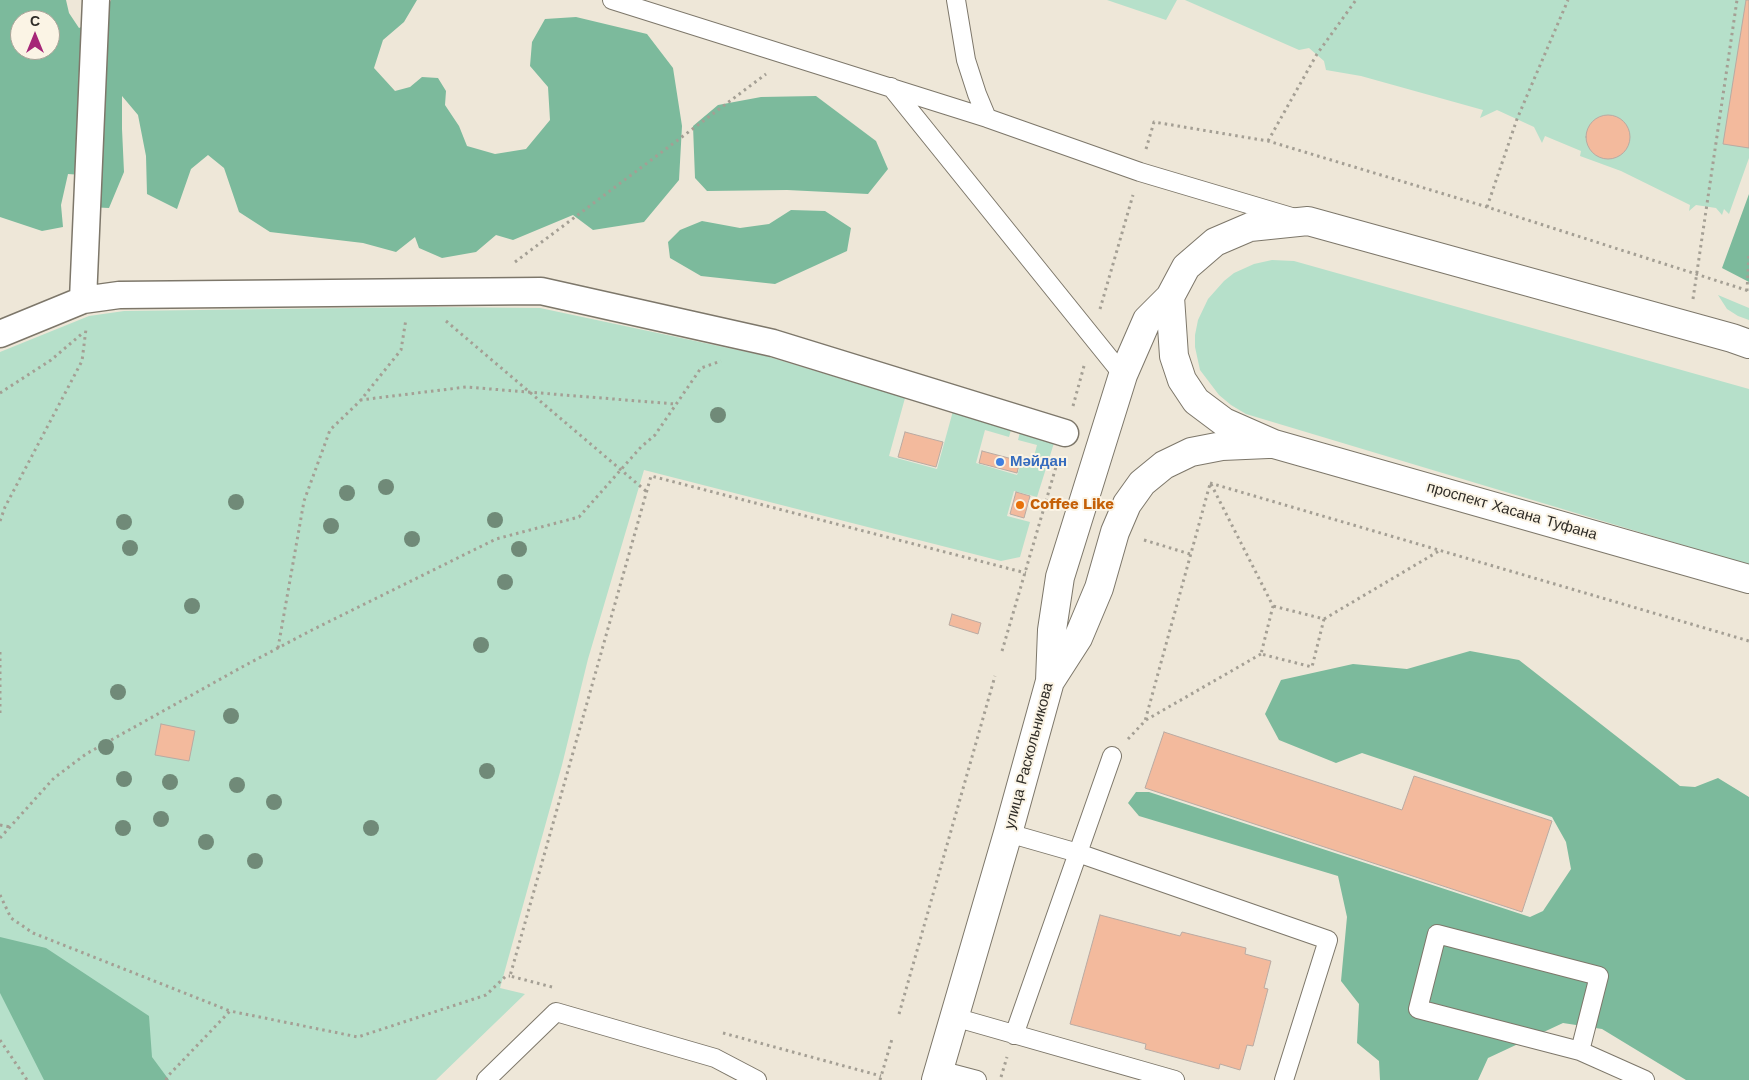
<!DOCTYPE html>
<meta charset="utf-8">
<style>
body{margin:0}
#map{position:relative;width:1749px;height:1080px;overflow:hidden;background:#eee7d8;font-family:"Work Sans",sans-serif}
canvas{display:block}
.north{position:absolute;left:10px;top:10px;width:50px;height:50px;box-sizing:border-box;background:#fbf4e5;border:1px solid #a9a499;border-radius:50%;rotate:0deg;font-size:14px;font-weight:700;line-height:20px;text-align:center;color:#2f2c27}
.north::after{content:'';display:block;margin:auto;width:18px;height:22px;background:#a62778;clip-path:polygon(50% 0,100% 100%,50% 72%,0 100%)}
</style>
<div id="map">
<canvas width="1749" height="1080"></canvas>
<div class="north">С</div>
</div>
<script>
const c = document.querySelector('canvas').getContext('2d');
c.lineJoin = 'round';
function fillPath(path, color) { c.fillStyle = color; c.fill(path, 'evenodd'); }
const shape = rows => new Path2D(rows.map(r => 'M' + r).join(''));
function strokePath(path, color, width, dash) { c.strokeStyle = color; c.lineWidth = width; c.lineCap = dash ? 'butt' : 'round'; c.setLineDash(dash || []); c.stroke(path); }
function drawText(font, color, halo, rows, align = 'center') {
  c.font = font + ' "Work Sans",sans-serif'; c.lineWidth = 4; c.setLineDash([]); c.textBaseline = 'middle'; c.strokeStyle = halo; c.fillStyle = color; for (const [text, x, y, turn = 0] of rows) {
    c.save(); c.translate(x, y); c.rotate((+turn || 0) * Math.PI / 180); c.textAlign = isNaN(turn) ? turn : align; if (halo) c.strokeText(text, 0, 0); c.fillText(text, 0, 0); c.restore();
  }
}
fillPath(shape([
 [1107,0,1177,0,1166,20],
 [1185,0,1749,0,1749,158,1729,214,1724,209,1722,215,1716,208,1696,205,1689,211,1690,205,1621,171,1580,156,1581,151,1545,136,1542,143,1534,127,1497,110,1480,118,1483,110,1361,76,1326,70,1324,61,1309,48,1299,50],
 [1272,260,1294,261,1749,389,1749,565,1246,414,1231,405,1219,395,1200,370,1195,347,1195,335,1198,320,1208,299,1224,281,1234,273,1254,264],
 [1718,295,1749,308,1749,320,1738,316,1727,309],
 [428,307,540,308,766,356,905,398,889,456,937,469,953,411,1011,430,1009,437,985,430,976,463,1017,475,1022,461,1032,464,1037,445,1018,440,1020,432,1054,443,1037,497,1014,491,1007,516,1030,522,1020,557,1001,561,644,470,588,659,562,765,500,988,525,994,436,1080,0,1080,0,352,89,316,124,311]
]), '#b6e0ca');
fillPath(shape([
 [0,0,66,0,69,13,79,28,101,18,111,0,417,0,404,22,383,40,374,68,395,91,410,87,422,77,438,78,446,91,445,105,459,126,467,146,495,154,526,149,550,120,548,87,530,66,532,42,545,19,576,17,647,34,673,68,682,126,679,180,644,222,593,230,573,215,513,240,496,235,476,252,442,258,419,248,415,237,396,252,363,243,270,232,239,212,224,168,208,155,191,169,177,209,147,194,146,156,138,115,122,96,122,129,124,172,109,208,88,207,82,175,68,174,61,205,63,227,42,231,0,217],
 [20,20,50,20,50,50,20,50],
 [816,96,876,141,888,169,868,194,787,190,707,191,695,178,693,126,718,105,761,97],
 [1749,194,1749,282,1722,268],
 [791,210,825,211,851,228,847,251,775,284,701,276,670,258,668,242,680,230,702,221,740,228,769,224],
 [1470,651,1519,660,1680,786,1695,787,1718,778,1749,797,1749,1080,1686,1080,1602,1029,1563,1023,1488,1058,1478,1080,1380,1080,1379,1061,1357,1043,1359,1004,1341,981,1347,917,1338,876,1139,816,1128,803,1136,792,1149,792,1530,917,1543,911,1571,869,1566,842,1552,817,1362,753,1336,763,1279,740,1265,714,1281,680,1353,664,1407,669],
 [0,937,46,948,149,1016,152,1057,169,1080,44,1080,0,993]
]), '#7cba9c');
const building = shape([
 [1746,0,1749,0,1749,148,1723,144,1746,0],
 '1586 137a22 22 0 1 1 44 0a22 22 0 1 1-44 0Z',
 [905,432,943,442,936,467,898,457,905,432],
 [982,451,1020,461,1017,473,979,463,982,451],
 [1016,492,1030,496,1024,518,1010,514,1016,492],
 [952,614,981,623,978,634,949,625,952,614],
 [161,724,195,731,189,761,155,755,161,724],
 [1164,732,1402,810,1414,776,1552,821,1522,912,1145,788,1164,732],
 [1100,915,1180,936,1182,932,1246,948,1245,954,1271,961,1264,988,1268,989,1253,1046,1247,1045,1240,1070,1220,1064,1219,1069,1145,1049,1146,1044,1070,1024,1100,915]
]);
fillPath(building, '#f3ba9d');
strokePath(building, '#b9aaa2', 1);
const service = shape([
 [612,0,987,118,1140,172,1295,218],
 [956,0,966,60,977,94,987,118],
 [891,87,1123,375],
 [1008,833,1078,853,1328,940,1284,1080],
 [954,1017,1175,1080],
 [1014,1035,1112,756],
 [1580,1051,1599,976,1437,934,1418,1009,1580,1051,1645,1080],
 [939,1070,977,1080],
 [486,1080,556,1012,715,1058,757,1080]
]);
const pedestrian = shape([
 [83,300,96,0],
 [0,334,83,300,119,295,541,291,773,343,1065,433]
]);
const tertiary = shape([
 [1749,344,1732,338,1308,221,1250,227,1215,242,1186,267,1170,297,1174,356,1182,380,1196,401,1224,422,1274,444,1749,579],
 [1051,680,1078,638,1099,588,1115,532,1127,504,1142,483,1164,465,1191,452,1222,446,1268,444],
 [936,1080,1008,833,1050,681,1052,630,1060,577,1123,375,1147,320,1170,297]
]);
strokePath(service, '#7d776a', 20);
strokePath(pedestrian, '#7d776a', 29);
strokePath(tertiary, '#7d776a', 30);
strokePath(shape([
 [1268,141,1317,54,1356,0],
 [1146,149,1154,122,1268,141,1487,207,1749,291],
 [1487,207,1517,119,1568,0],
 [515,262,766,74],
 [1747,291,1749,252],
 [1693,299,1737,0],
 [1100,309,1133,195],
 [446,321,647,492],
 [0,393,51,360,84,332],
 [360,400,466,387,675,404],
 [1073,406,1084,366],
 [1210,483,1749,641],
 [1211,484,1273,606,1261,654,1312,667,1324,619,1273,606],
 [0,521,5,507,82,361,86,329],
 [1144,540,1190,554],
 [1324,619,1439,551],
 [278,648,304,501,330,430,360,401,401,350,406,319],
 [1002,651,1058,460],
 [0,652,0,716],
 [1146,720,1261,654],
 [1128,739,1145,721,1210,484],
 [0,825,10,827],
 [0,838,54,778,86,754,242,667,312,630,496,539,579,517,641,447,655,435,701,368,721,361],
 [0,895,11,918,33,933,230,1011],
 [552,987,510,976,651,476,1026,573],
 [899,1014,995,676],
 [723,1033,881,1076],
 [0,1040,27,1080],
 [1001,1077,1007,1057],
 [166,1080,167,1077,230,1011,358,1037,486,995,506,976,510,976],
 [880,1080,892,1039]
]), '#a49f94', 3, [2.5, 4]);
strokePath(service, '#fff', 18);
strokePath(pedestrian, '#fff', 26);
strokePath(tertiary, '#fff', 28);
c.fillStyle = '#708a78';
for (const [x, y] of [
 [718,415],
 [386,487],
 [347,493],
 [236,502],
 [495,520],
 [124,522],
 [331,526],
 [412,539],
 [130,548],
 [519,549],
 [505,582],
 [192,606],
 [481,645],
 [118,692],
 [231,716],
 [106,747],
 [487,771],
 [124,779],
 [170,782],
 [237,785],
 [274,802],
 [161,819],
 [123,828],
 [371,828],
 [206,842],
 [255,861]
]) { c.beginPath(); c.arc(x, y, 8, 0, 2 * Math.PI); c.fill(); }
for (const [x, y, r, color] of [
 [1000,462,5,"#3f7fe0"],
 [1020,505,5,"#e8710a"]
]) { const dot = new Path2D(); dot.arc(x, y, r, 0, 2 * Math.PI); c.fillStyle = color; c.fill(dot); strokePath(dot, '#fbf4e5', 2); }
drawText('bold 15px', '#366cbe', '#fbf4e5', [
 ["Мәйдан",1010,462]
], 'left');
drawText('bold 15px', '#c56008', '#fbf4e5', [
 ["Coffee Like",1030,505]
], 'left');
drawText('15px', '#2f2c27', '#fbf4e5', [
 ["проспект Хасана Туфана",1512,511,16],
 ["улица Раскольникова",1029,756,-75]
]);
</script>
